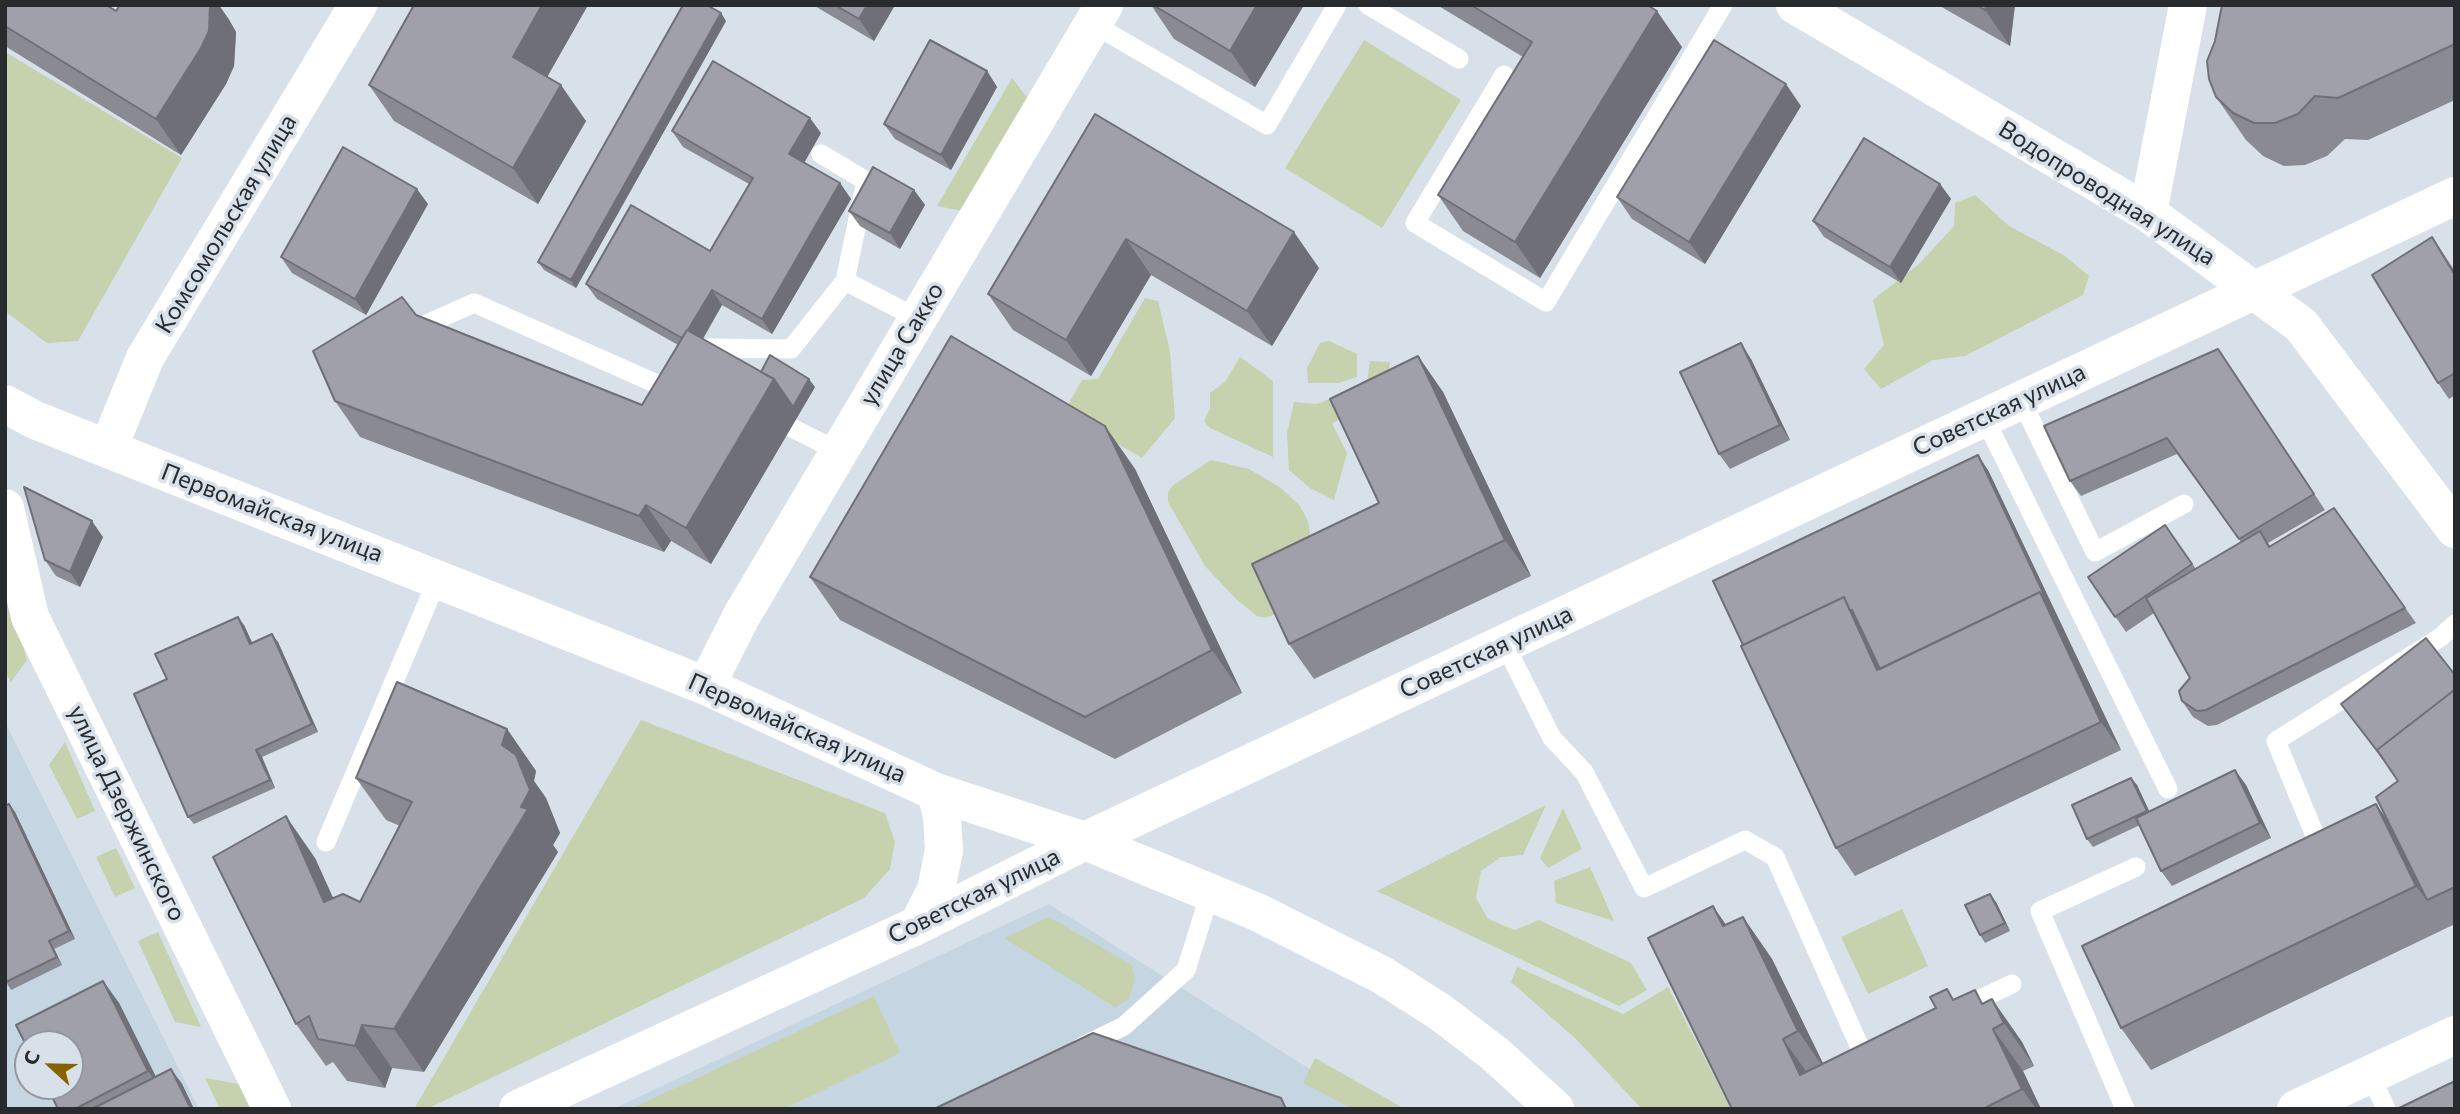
<!DOCTYPE html>
<meta charset="utf-8">
<style>
body{margin:0}
#map{position:relative;width:2460px;height:1114px;overflow:hidden;background:#d8e1ea;font-family:Commissioner,sans-serif}
canvas{display:block}
.frame{position:absolute;inset:0;border:7px solid #282b2e;pointer-events:none}
.north{position:absolute;left:14px;top:1030px;width:70px;height:70px;box-sizing:border-box;background:#d8e1ea;border:2px solid #92989f;border-radius:50%;rotate:292deg;font-size:19px;font-weight:700;line-height:28px;text-align:center;color:#282b2e}
.north::after{content:'';display:block;margin:auto;width:24px;height:32px;background:#876300;clip-path:polygon(50% 0,100% 100%,50% 72%,0 100%)}
</style>
<div id="map">
<canvas width="2460" height="1114"></canvas>
<div class="frame"></div>
<div class="north">С</div>
</div>
<script>
const c = document.querySelector('canvas').getContext('2d');
c.lineJoin = 'round';
function fillPath(path, color) { c.fillStyle = color; c.fill(path, 'evenodd'); }
const shape = rows => new Path2D(rows.map(r => 'M' + r).join(''));
function strokePath(path, color, width, dash) { c.strokeStyle = color; c.lineWidth = width; c.lineCap = dash ? 'butt' : 'round'; c.setLineDash(dash || []); c.stroke(path); }
function drawText(font, color, halo, rows, align = 'center') {
  c.font = font + ' Commissioner,sans-serif'; c.lineWidth = 7; c.setLineDash([]); c.textBaseline = 'middle'; c.strokeStyle = halo; c.fillStyle = color; for (const [text, x, y, turn = 0] of rows) {
    c.save(); c.translate(x, y); c.rotate((+turn || 0) * Math.PI / 180); c.textAlign = isNaN(turn) ? turn : align; if (halo) c.strokeText(text, 0, 0); c.fillText(text, 0, 0); c.restore();
  }
}
fillPath(shape([
 [5,722,199,1109,5,1109],
 [28,1044,70,1044,70,1086,28,1086],
 [1049,904,1373,1109,613,1109]
]), '#c6d5e2');
fillPath(shape([
 [1364,40,1461,100,1382,228,1285,168],
 [5,52,182,158,78,341,47,343,5,311],
 [1012,78,1029,100,963,211,937,206],
 [1975,195,2009,226,2065,256,2089,276,2083,295,1965,356,1933,360,1881,389,1864,369,1884,345,1873,300,1919,264,1954,226,1955,203],
 [1145,298,1158,301,1170,351,1175,418,1142,458,1101,434,1069,403,1082,380,1098,379],
 [1329,341,1357,354,1357,377,1339,383,1308,383,1307,368,1320,343],
 [1240,357,1273,381,1273,457,1210,428,1204,421,1210,409,1210,393,1225,382],
 [1370,361,1390,362,1386,398,1332,423,1347,453,1334,500,1310,488,1289,470,1287,433,1294,402,1317,404,1356,388,1367,382],
 [1211,460,1249,469,1281,488,1300,506,1308,521,1314,562,1276,614,1265,618,1257,616,1236,599,1205,566,1168,502,1168,493,1172,486],
 [5,585,27,660,11,682,5,671],
 [641,720,885,813,895,842,890,869,864,898,427,1109,414,1109],
 [65,742,95,811,77,819,49,765],
 [1546,805,1523,855,1501,857,1481,871,1476,898,1488,919,1515,930,1539,920,1631,963,1647,990,1619,1006,1377,891],
 [1563,808,1582,849,1548,868,1540,858],
 [116,848,135,888,115,897,96,857],
 [1590,867,1614,921,1556,903,1554,881],
 [1902,909,1928,966,1868,994,1841,937],
 [1049,917,1132,965,1135,981,1128,1000,1115,1007,1004,938],
 [158,932,201,1027,175,1022,138,941],
 [1517,967,1623,1014,1668,987,1731,1109,1642,1109,1576,1039,1511,982],
 [874,996,900,1053,784,1109,630,1109],
 [1315,1058,1405,1109,1353,1109,1303,1083],
 [205,1078,239,1084,250,1109,220,1109]
]), '#c5d2ad');
strokePath(shape([
 [1368,5,1459,59],
 [1093,24,1267,125,1337,5],
 [1504,75,1415,223,1546,302,1723,5],
 [821,154,866,181,845,281],
 [409,332,474,303,666,388,679,386],
 [709,348,791,349,845,281,917,318],
 [2021,400,2095,552,2184,504],
 [1984,417,2168,789],
 [792,428,838,451],
 [1504,643,1552,738,1584,772,1644,888,1745,840,1775,857,1863,1054,1876,1048],
 [2314,833,2276,741,2441,637,2455,624],
 [326,842,438,578],
 [1957,1010,2012,984],
 [1081,1047,1124,1026,1186,970,1210,893],
 [2370,1074,2386,1109],
 [2125,1109,2040,911,2136,867]
]), '#fff', 19);
strokePath(shape([
 [1795,5,2148,213,2301,325,2455,529],
 [2148,213,2188,5],
 [5,508,30,617,272,1109],
 [706,686,742,615,1104,5],
 [2296,1109,2455,1035]
]), '#fff', 38);
strokePath(shape([
 [5,404,35,420,706,686,936,792,1085,841,1257,912,1382,975,1440,1012,1495,1054,1555,1109],
 [108,449,145,358,358,5],
 [918,925,936,890,944,850,942,816,936,792],
 [518,1109,918,925,1085,841,2455,196]
]), '#fff', 38);
fillPath(shape([
 [5,5,228,18,236,32,234,66,226,84,181,155,5,46],
 [588,5,547,77,586,121,538,204,394,121,369,85],
 [813,5,895,5,874,41],
 [1151,5,1304,5,1255,87,1174,39],
 [1437,5,1647,5,1682,47,1540,278,1463,231,1438,195,1523,57],
 [1938,5,2015,5,2010,46],
 [2455,5,2455,100,2368,140,2345,139,2327,156,2305,165,2284,166,2263,156,2246,140,2216,97],
 [726,21,576,288,544,270,538,262],
 [987,71,997,87,951,170,895,139,884,124],
 [1801,106,1705,264,1632,219,1617,197],
 [1095,114,1319,268,1272,346,1151,275,1091,376,1013,330,988,294],
 [672,131,821,133,804,163,840,183,851,199,772,334,722,305,703,339,761,372,815,387,711,564,671,541,664,552,360,437,335,401,416,315,642,405,678,345,597,299,586,284,710,251,749,184,683,147],
 [1940,184,1951,199,1901,283,1824,237,1813,221],
 [914,190,925,205,900,249,860,226,849,211],
 [428,204,366,315,292,273,281,257],
 [2432,237,2455,271,2455,395,2449,399,2438,383],
 [2218,349,2325,510,2268,543,2270,546,2334,508,2416,623,2217,725,2208,726,2193,717,2182,701,2190,678,2154,613,2126,632,2088,577,2165,525,2196,569,2241,542,2177,454,2081,496,2070,481],
 [1418,356,1443,392,1531,576,1314,679,1289,644,1379,503],
 [1751,359,1790,440,1730,469,1719,454],
 [1105,426,1135,469,1242,693,1115,759,840,620,810,577],
 [1988,470,2121,750,1855,876,1836,848,1743,645],
 [103,537,80,587,56,576,45,560],
 [244,625,252,643,278,642,318,732,262,757,275,788,194,824,188,817,167,679],
 [2455,675,2455,924,2151,1070,2121,1028,2385,816,2398,781,2388,767,2341,704],
 [507,729,536,771,534,781,546,798,560,833,553,845,558,852,424,1072,392,1068,385,1088,347,1081,333,1062,326,1066,296,1024,315,858,333,898,360,902,400,826,386,820,356,778],
 [2235,770,2246,785,2271,838,2172,886,2161,871,2140,825,2093,847,2087,839,2131,778,2137,785,2149,812],
 [9,804,15,812,75,939,54,949,62,965,11,990,5,980],
 [1996,902,2010,931,1985,943,1980,935],
 [1743,917,1772,959,1823,1063,1955,999,1984,1003,1992,999,2022,1042,2034,1066,2023,1071,2041,1109,1732,1109,1726,925],
 [103,981,119,1003,156,1077,171,1069,182,1084,194,1109,58,1109]
]), '#898a92');
fillPath(shape([
 [210,5,219,5,228,18,236,32,234,66,226,84,181,155,156,119],
 [542,5,588,5,538,93,513,57],
 [867,5,895,5,874,41,859,19],
 [1257,5,1304,5,1255,87,1230,51],
 [1986,5,2015,5,2010,46,1985,10],
 [1657,11,1682,47,1540,278,1515,242],
 [721,13,726,21,576,288,571,280],
 [987,71,997,87,951,170,941,155],
 [1786,84,1801,106,1705,264,1689,242],
 [561,85,586,121,538,204,513,168],
 [810,118,821,133,800,170,789,154],
 [840,183,851,199,772,334,762,319],
 [1940,184,1951,199,1901,283,1890,267],
 [417,189,428,204,366,315,355,299],
 [914,190,925,205,900,249,890,233],
 [1294,232,1319,268,1272,346,1247,311],
 [1126,239,1151,275,1091,376,1066,340],
 [712,290,722,305,694,354,683,339],
 [1741,343,1751,359,1790,440,1780,425],
 [1418,356,1443,392,1531,576,1505,540],
 [774,379,809,379,815,387,711,564,686,528],
 [1105,426,1135,469,1242,693,1212,650],
 [1978,455,1988,470,2121,750,2101,722,2040,592],
 [646,505,671,541,664,552,639,516],
 [92,521,103,537,80,587,70,572],
 [1844,597,1863,625,1889,681,1877,670],
 [238,617,244,625,256,651,250,644],
 [272,634,278,642,318,732,312,724],
 [507,729,536,771,534,781,546,798,560,833,553,845,558,852,424,1072,394,1029,521,807,502,745],
 [256,750,262,757,275,788,270,780],
 [2235,770,2246,785,2271,838,2260,823],
 [2131,778,2137,785,2153,819,2147,811],
 [9,804,15,812,75,939,69,931],
 [2376,804,2406,846,2427,900,2416,886],
 [286,816,315,858,354,944,324,902],
 [1990,894,1996,902,2010,931,2005,923],
 [1713,906,1743,949,1723,926],
 [1743,917,1772,959,1828,1074,1798,1031],
 [49,941,54,949,62,965,57,957],
 [103,981,119,1003,164,1093,148,1071],
 [1992,999,2022,1042,2034,1066,2004,1023],
 [362,1025,392,1068,385,1088,355,1046],
 [1993,1029,2023,1071,2041,1109,2036,1109,2022,1089],
 [1783,1039,1813,1081,1800,1075],
 [171,1069,182,1084,194,1109,191,1109]
]), '#6f7077');
const building = shape([
 [5,5,106,5,116,11,120,5,210,5,209,31,201,48,156,119,5,26,5,5],
 [414,5,542,5,513,57,561,85,513,168,369,85,414,5],
 [683,5,707,5,721,13,571,280,538,262,683,5],
 [835,5,867,5,859,19,835,5],
 [1153,5,1257,5,1230,51,1153,5],
 [1471,5,1647,5,1657,11,1515,242,1438,195,1532,42,1471,5],
 [1976,5,1986,5,1985,10,1976,5],
 [2222,5,2455,5,2455,44,2338,98,2315,96,2298,114,2275,123,2254,123,2233,113,2216,97,2209,79,2207,61,2215,41,2222,5],
 [930,40,987,71,941,155,884,124,930,40],
 [1714,40,1786,84,1689,242,1617,197,1714,40],
 [713,61,810,118,789,154,840,183,762,319,712,290,688,330,687,330,682,338,586,284,631,205,710,251,753,178,672,131,713,61],
 [1095,114,1294,232,1247,311,1126,239,1066,340,988,294,1095,114],
 [1864,138,1940,184,1890,267,1813,221,1864,138],
 [343,147,417,189,355,299,281,257,343,147],
 [873,167,914,190,890,233,849,211,873,167],
 [2432,237,2453,272,2455,271,2455,373,2438,383,2372,275,2432,237],
 [402,297,416,315,642,405,687,330,774,379,686,528,646,505,639,516,335,401,313,351,402,297],
 [951,336,1105,426,1212,650,1085,717,810,577,951,336],
 [1741,343,1780,425,1719,454,1680,372,1741,343],
 [2218,349,2314,494,2239,539,2167,438,2070,481,2044,426,2218,349],
 [770,355,809,379,793,407,774,379,761,372,770,355],
 [1418,356,1505,540,1289,644,1252,564,1379,503,1330,399,1418,356],
 [1978,455,2049,605,2040,592,1880,669,1852,610,1850,611,1844,597,1743,645,1713,581,1978,455],
 [24,487,92,521,70,572,45,560,24,487],
 [2334,508,2405,608,2206,710,2197,711,2182,701,2179,691,2190,678,2146,598,2260,531,2269,547,2334,508],
 [2165,525,2192,564,2115,617,2088,577,2165,525],
 [2040,592,2101,722,1836,848,1741,646,1844,597,1877,670,2040,592],
 [238,617,250,644,272,634,312,724,256,750,270,780,188,817,134,694,167,679,155,654,238,617],
 [2426,638,2455,675,2455,694,2453,691,2377,750,2382,757,2341,704,2426,638],
 [397,682,507,729,502,745,516,755,530,790,521,807,528,809,394,1029,362,1025,355,1046,318,1039,309,1016,296,1024,213,857,286,816,324,902,343,894,360,902,412,802,356,778,397,682],
 [2453,691,2455,694,2455,887,2427,900,2376,797,2398,781,2377,750,2453,691],
 [2235,770,2260,823,2161,871,2136,818,2235,770],
 [2131,778,2147,811,2087,839,2072,805,2131,778],
 [9,804,69,931,49,941,57,957,6,982,5,806,9,804],
 [2376,804,2416,886,2121,1028,2082,946,2376,804],
 [1990,894,2005,923,1980,935,1965,905,1990,894],
 [1713,906,1723,926,1743,917,1798,1031,1783,1039,1800,1075,1936,1008,1930,997,1947,989,1953,1000,1975,990,1982,1004,1992,999,2004,1023,1993,1029,2022,1089,1983,1109,1732,1109,1648,938,1713,906],
 [103,981,148,1071,75,1109,58,1109,47,1086,70,1086,70,1044,28,1044,28,1049,16,1025,103,981],
 [1093,1033,1281,1098,1286,1109,934,1109,1093,1033],
 [171,1069,191,1109,92,1109,171,1069],
 [2455,1081,2455,1109,2397,1109,2455,1081]
]);
fillPath(building, '#9fa0aa');
strokePath(building, '#6f7077', 2);
drawText('24px', '#282b2e', '#d8e1ea', [
 ["Водопроводная улица",2107,193,32],
 ["Комсомольская улица",226,224,-59],
 ["улица Сакко",902,344,-59],
 ["Советская улица",1999,410,-25],
 ["Первомайская улица",272,513,21],
 ["Советская улица",1486,652,-25],
 ["Первомайская улица",797,728,24],
 ["улица Дзержинского",127,813,64],
 ["Советская улица",974,896,-26]
]);
</script>
